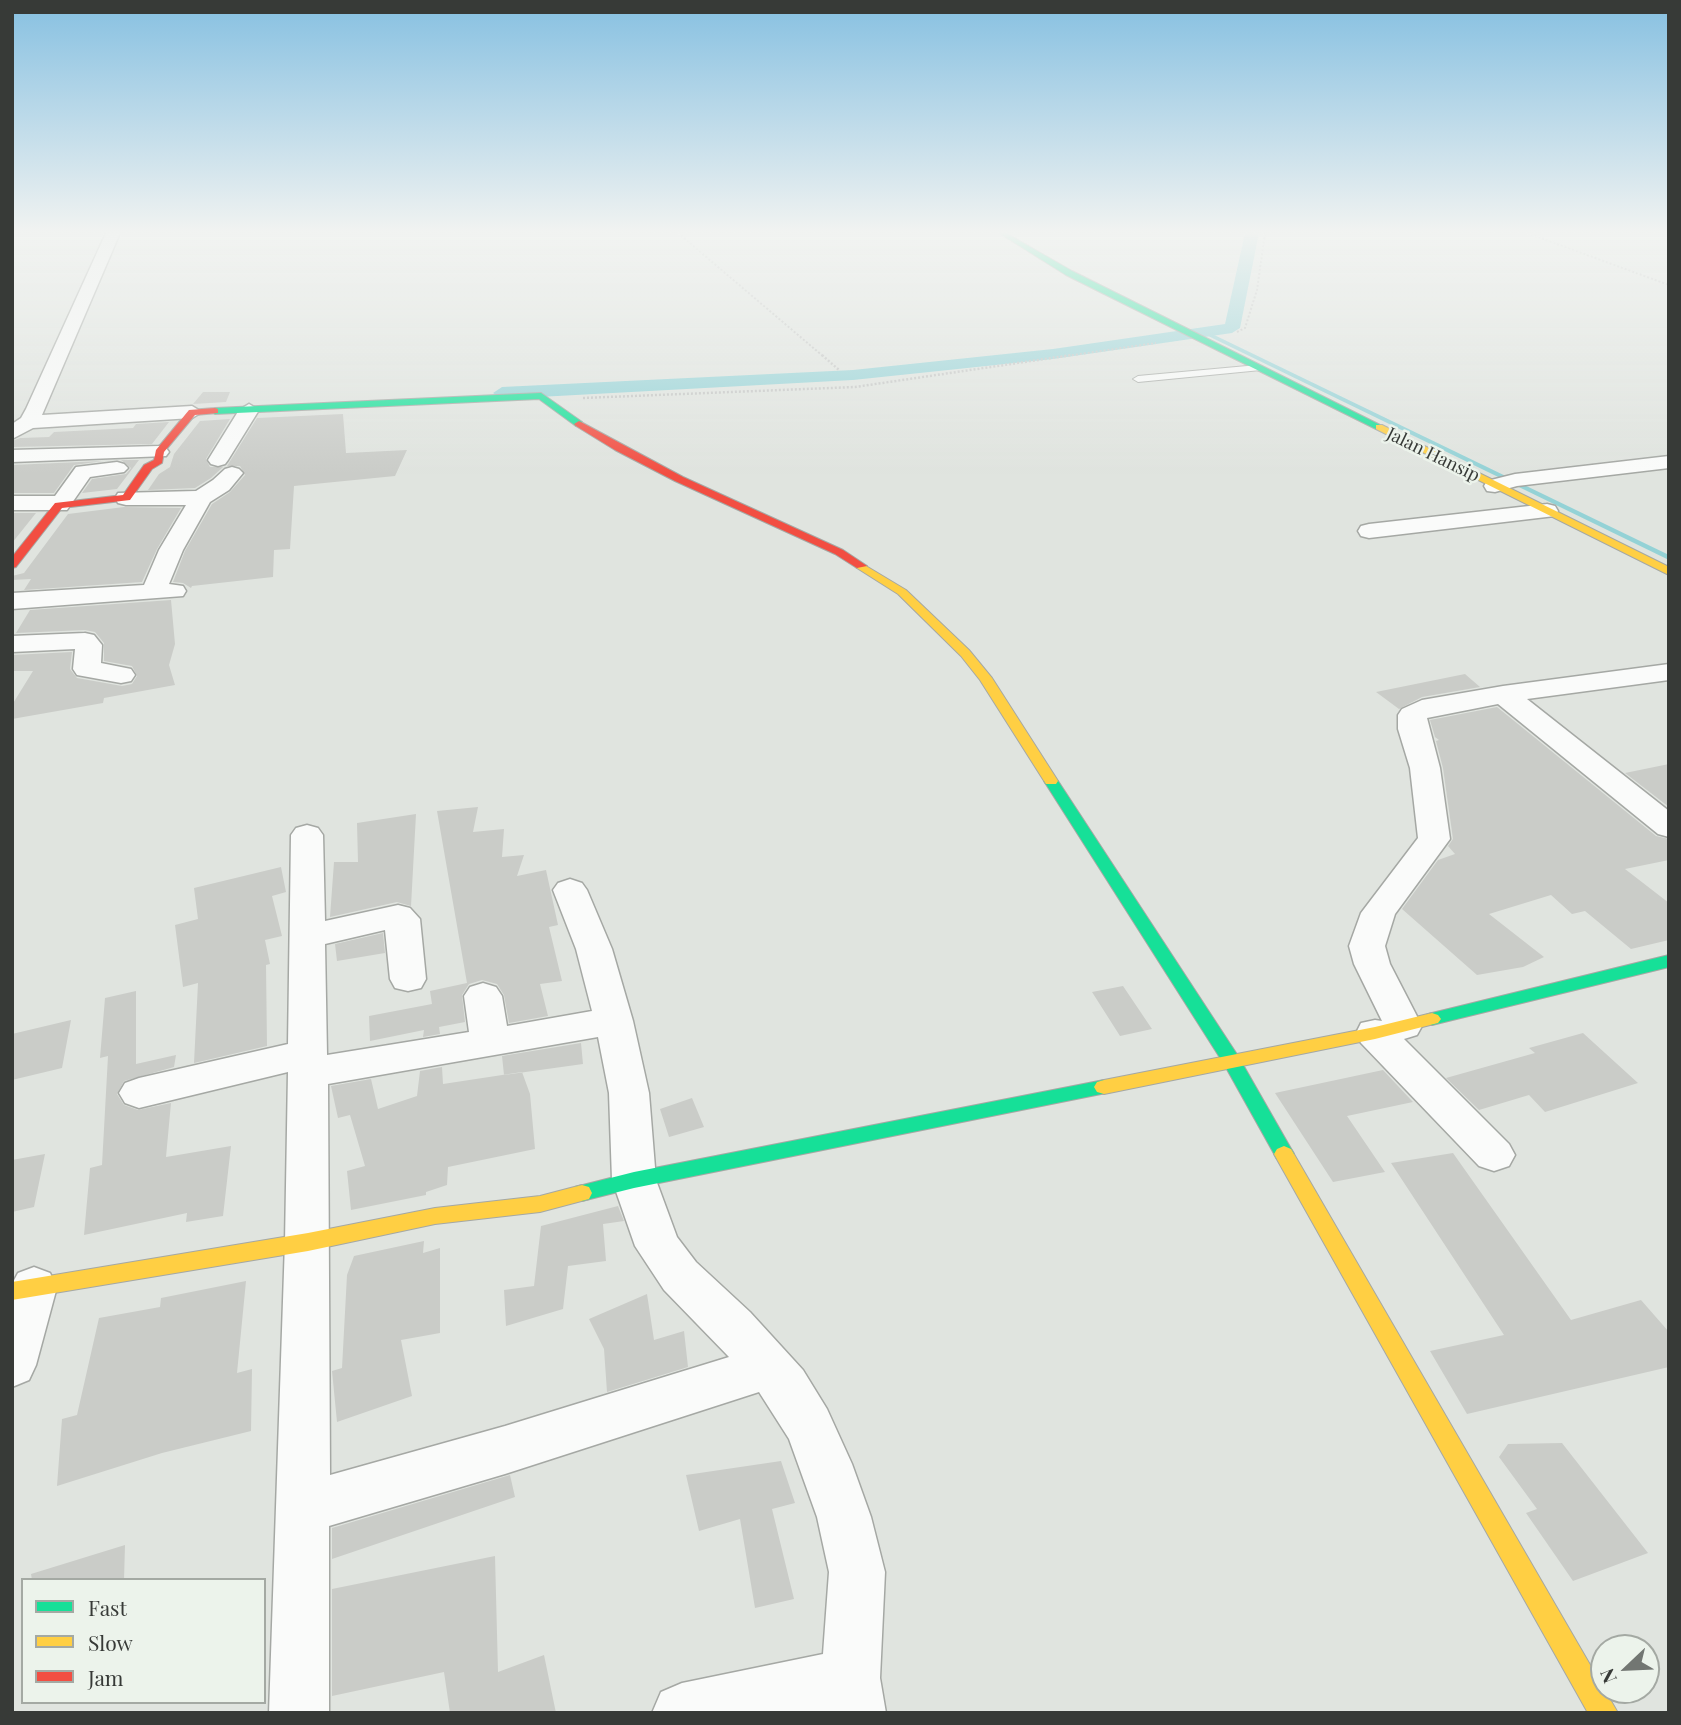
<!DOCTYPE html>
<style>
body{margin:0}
#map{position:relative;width:1681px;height:1725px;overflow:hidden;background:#e0e4df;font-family:"Playfair Display",serif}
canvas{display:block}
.frame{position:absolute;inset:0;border:14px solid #373a37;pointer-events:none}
.legend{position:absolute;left:21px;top:1578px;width:245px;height:126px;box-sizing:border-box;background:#ecf3eb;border:2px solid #a4a9a3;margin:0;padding:9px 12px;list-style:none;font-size:21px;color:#373a37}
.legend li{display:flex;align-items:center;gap:14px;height:35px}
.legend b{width:35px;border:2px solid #a4a9a3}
.north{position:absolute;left:1590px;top:1634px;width:70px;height:70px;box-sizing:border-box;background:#ecf3eb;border:2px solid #a4a9a3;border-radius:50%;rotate:247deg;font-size:19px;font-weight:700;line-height:28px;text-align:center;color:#373a37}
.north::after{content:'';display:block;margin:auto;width:24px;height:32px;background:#727672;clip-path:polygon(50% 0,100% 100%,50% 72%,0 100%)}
</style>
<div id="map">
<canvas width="1681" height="1725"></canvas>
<div class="frame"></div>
<ul class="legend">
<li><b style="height:9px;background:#16e098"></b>Fast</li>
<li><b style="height:9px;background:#ffcf43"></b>Slow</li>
<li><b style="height:9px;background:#f24e42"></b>Jam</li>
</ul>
<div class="north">N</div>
</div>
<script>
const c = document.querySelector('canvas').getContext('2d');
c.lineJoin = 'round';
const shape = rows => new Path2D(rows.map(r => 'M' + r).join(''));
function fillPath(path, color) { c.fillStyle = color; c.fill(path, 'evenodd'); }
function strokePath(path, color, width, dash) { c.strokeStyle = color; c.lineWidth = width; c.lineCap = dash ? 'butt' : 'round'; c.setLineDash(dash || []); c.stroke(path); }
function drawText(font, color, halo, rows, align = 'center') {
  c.font = font + ' "Playfair Display",serif'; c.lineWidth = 5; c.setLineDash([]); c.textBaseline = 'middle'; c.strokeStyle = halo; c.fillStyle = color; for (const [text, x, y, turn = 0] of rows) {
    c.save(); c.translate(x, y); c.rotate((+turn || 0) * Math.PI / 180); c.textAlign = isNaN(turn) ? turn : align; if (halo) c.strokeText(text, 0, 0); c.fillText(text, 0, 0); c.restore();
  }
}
fillPath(shape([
 [1202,331,1206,331,1669,555,1669,560,1202,333,1202,331]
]), '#94d2d6');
fillPath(shape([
 [1245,233,1259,233,1240,328,1232,333,1053,359,853,380,502,399,493,393,502,387,853,370,1053,349,1225,324,1245,233]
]), '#94d2d6');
fillPath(shape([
 [203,392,230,392,226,402,193,404],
 [343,414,346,453,407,450,395,476,294,486,290,549,274,550,273,577,192,586,191,588,183,583,173,582,185,551,212,504,230,492,245,475,240,466,227,466,257,418],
 [230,419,206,459,210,467,223,467,211,478,195,488,148,490,159,474,170,467,174,454,200,421],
 [169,422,152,444,12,447,12,441,20,438,49,437,54,432,133,428,136,424],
 [121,460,139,460,117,489,82,493,92,479,126,474,131,468],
 [103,461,74,465,54,493,12,493,12,465],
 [124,507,181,508,157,549,142,582,24,590,31,579,12,580,12,576,24,573,68,514],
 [12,513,36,513,12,543],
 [171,600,175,644,169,665,175,685,104,698,103,703,12,719,12,705,33,671,12,671,12,655,72,652,70,669,77,678,122,686,132,684,137,676,132,666,104,661,104,643,95,632,85,630,16,633,30,610],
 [1465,674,1480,687,1422,697,1399,709,1376,692],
 [1497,707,1656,836,1669,839,1669,860,1625,869,1669,903,1669,940,1631,949,1585,911,1572,914,1551,895,1489,914,1544,957,1523,967,1477,975,1402,909,1438,860,1455,854,1448,846,1453,839,1443,768,1436,741,1439,740,1435,737,1430,720],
 [1669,764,1669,807,1625,773],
 [478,807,473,832,504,829,502,857,524,855,517,876,546,870,558,925,549,927,562,981,540,984,548,1016,509,1023,504,995,497,984,482,980,469,984,462,995,465,1022,439,1027,440,1034,423,1037,424,1030,370,1041,369,1016,432,1004,430,991,467,983,437,811],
 [416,814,411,906,397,902,330,917,334,862,358,862,357,823],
 [281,867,286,892,272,896,282,936,265,940,270,964,266,965,267,1046,194,1063,198,983,183,987,175,925,198,919,194,888],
 [383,933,385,953,337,961,335,944],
 [1123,986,1152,1029,1120,1036,1092,992],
 [136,991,136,1064,176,1055,174,1067,124,1081,117,1094,124,1105,138,1110,171,1103,166,1157,231,1146,223,1216,186,1222,187,1213,84,1235,90,1168,102,1165,108,1056,100,1058,105,998],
 [71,1020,62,1068,12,1080,12,1034],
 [1583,1033,1638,1083,1545,1112,1529,1095,1479,1110,1446,1078,1535,1053,1529,1048],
 [581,1043,583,1064,504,1075,502,1056],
 [442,1067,443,1084,522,1072,530,1094,535,1149,448,1167,447,1185,426,1192,426,1195,351,1210,347,1171,365,1166,350,1115,338,1118,331,1086,371,1079,378,1109,417,1096,420,1071],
 [1383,1070,1413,1102,1347,1116,1385,1172,1333,1182,1275,1093],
 [692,1098,704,1127,669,1137,660,1109],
 [1453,1153,1571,1320,1641,1300,1669,1332,1669,1367,1467,1414,1430,1351,1504,1335,1391,1163],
 [45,1154,34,1207,12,1212,12,1160],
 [618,1206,624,1221,603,1224,606,1261,568,1266,563,1309,506,1326,504,1290,534,1286,541,1226],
 [424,1241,423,1253,440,1248,440,1333,401,1340,412,1396,337,1422,332,1371,342,1368,347,1275,354,1256],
 [246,1281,237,1373,252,1369,251,1431,162,1453,57,1486,62,1419,77,1415,99,1318,160,1307,161,1298],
 [647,1294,654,1340,684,1331,688,1367,607,1392,604,1349,589,1319],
 [1562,1443,1648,1553,1573,1581,1526,1513,1537,1509,1499,1457,1508,1444],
 [781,1461,795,1503,772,1509,794,1599,755,1608,740,1519,699,1531,686,1475],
 [510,1475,515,1497,332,1559,332,1528],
 [125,1545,124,1580,32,1580,31,1574],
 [495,1556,498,1672,544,1655,556,1713,450,1713,444,1672,332,1696,332,1589]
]), '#caccc8');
const lane = shape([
 [1258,365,1261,366,1261,370,1138,382,1133,379,1138,376,1258,365]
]);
const street = shape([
 [106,233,120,233,42,415,192,406,202,412,192,418,33,428,12,439,12,424,21,418,26,409,106,233],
 [249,404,259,410,228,460,225,464,218,466,211,464,208,460,239,410,249,404],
 [159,446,166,448,169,452,166,456,12,462,12,450,159,446],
 [1669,456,1669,468,1517,486,1495,492,1487,491,1484,486,1487,481,1515,474,1669,456],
 [117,462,124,464,128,468,124,472,90,477,67,510,12,510,12,496,55,496,76,467,117,462],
 [232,467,239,469,243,473,229,490,210,502,183,550,169,584,183,586,186,591,183,596,12,609,12,593,144,585,159,550,186,505,126,505,118,503,115,498,118,493,196,491,213,480,225,469,232,467],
 [1547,504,1555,506,1558,511,1555,516,1369,538,1361,536,1358,531,1361,526,1369,524,1547,504],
 [85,633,94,635,102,645,101,663,131,669,135,675,131,681,121,683,77,675,73,669,75,649,12,652,12,636,85,633],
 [1669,664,1669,680,1527,699,1669,811,1669,837,1658,834,1498,704,1427,718,1440,768,1450,839,1395,914,1385,946,1390,964,1422,1026,1417,1035,1404,1039,1509,1144,1515,1155,1509,1166,1494,1171,1479,1166,1361,1043,1356,1033,1361,1023,1375,1020,1382,1021,1354,964,1349,946,1361,913,1418,838,1410,768,1398,729,1398,715,1402,709,1422,700,1503,686,1669,664],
 [307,825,318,828,323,835,325,921,398,905,410,908,420,919,426,979,421,988,408,991,395,988,390,979,385,930,325,944,327,1055,469,1032,464,996,470,987,483,983,496,987,502,996,507,1026,592,1011,576,949,553,890,558,883,570,879,582,883,587,890,612,949,633,1021,649,1093,656,1180,677,1237,696,1262,750,1312,803,1370,827,1409,852,1464,871,1517,885,1572,880,1678,886,1713,652,1713,661,1692,682,1683,823,1654,829,1572,817,1517,789,1439,759,1392,505,1474,329,1526,329,1713,269,1713,285,1242,288,1072,139,1108,125,1103,119,1093,125,1083,139,1078,288,1044,291,835,296,828,307,825],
 [598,1037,609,1093,612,1180,635,1246,664,1290,729,1357,505,1426,330,1475,328,1084,598,1037],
 [34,1267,50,1273,57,1287,36,1365,29,1380,12,1387,12,1284,18,1273,34,1267]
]);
const fast = shape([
 [999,233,1006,233,1072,271,1384,427,1376,429,1066,275,999,233],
 [541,393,582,422,582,426,576,426,539,399,215,414,210,411,215,408,541,393],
 [1051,777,1058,781,1238,1056,1294,1154,1291,1159,1284,1162,1277,1159,1224,1064,1044,781,1051,777],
 [1669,955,1669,967,1432,1025,1426,1023,1423,1019,1426,1015,1432,1013,1669,955],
 [1104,1080,1111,1082,1114,1087,1111,1092,634,1188,582,1201,575,1199,572,1193,575,1187,634,1172,1104,1080]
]);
const slow = shape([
 [1376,425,1382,425,1669,567,1669,575,1376,429,1376,425],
 [861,563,906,590,969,650,992,678,1058,781,1056,784,1046,784,980,680,961,656,898,594,857,568,855,566,861,563],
 [1432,1013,1438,1015,1441,1019,1438,1023,1375,1039,1104,1094,1097,1092,1094,1087,1097,1082,1104,1080,1375,1027,1432,1013],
 [1284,1146,1291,1149,1618,1713,1588,1713,1274,1154,1277,1149,1284,1146],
 [582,1185,589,1187,592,1193,589,1199,540,1212,435,1224,308,1251,12,1300,12,1282,308,1233,435,1208,540,1196,582,1185]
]);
const jam = shape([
 [215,408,218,409,218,413,195,415,164,452,162,463,152,469,130,500,62,508,16,567,12,568,12,557,55,503,123,495,144,465,154,460,156,450,189,410,215,408],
 [579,421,683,477,843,550,867,566,857,568,835,554,675,481,615,450,576,426,574,424,579,421]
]);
strokePath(lane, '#a5a8a4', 2);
strokePath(street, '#a5a8a4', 3);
strokePath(fast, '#a5a8a4', 2);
strokePath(slow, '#a5a8a4', 2);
strokePath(jam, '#a5a8a4', 2);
strokePath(shape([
 [678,233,824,357],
 [1527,233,1669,285],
 [1237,332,1245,328,1257,290,1265,233],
 [1060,357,1156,343]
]), '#c3c4c3', 2, [2, 2]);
strokePath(shape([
 [822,355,839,370],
 [583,398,855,387,1072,355]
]), '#c3c4c3', 2.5, [2, 2]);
fillPath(lane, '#fafbfa');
fillPath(street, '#fafbfa');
fillPath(fast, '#16e098');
fillPath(slow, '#ffcf43');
fillPath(jam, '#f24e42');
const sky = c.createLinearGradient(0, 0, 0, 474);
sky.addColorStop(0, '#86c0e1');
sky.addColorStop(0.49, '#f1f3f1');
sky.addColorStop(1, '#f1f3f100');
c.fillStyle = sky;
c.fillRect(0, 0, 1681, 474);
drawText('18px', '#373a37', '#ecf3eb', [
 ["Jalan Hansip",1433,455,26]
]);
</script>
